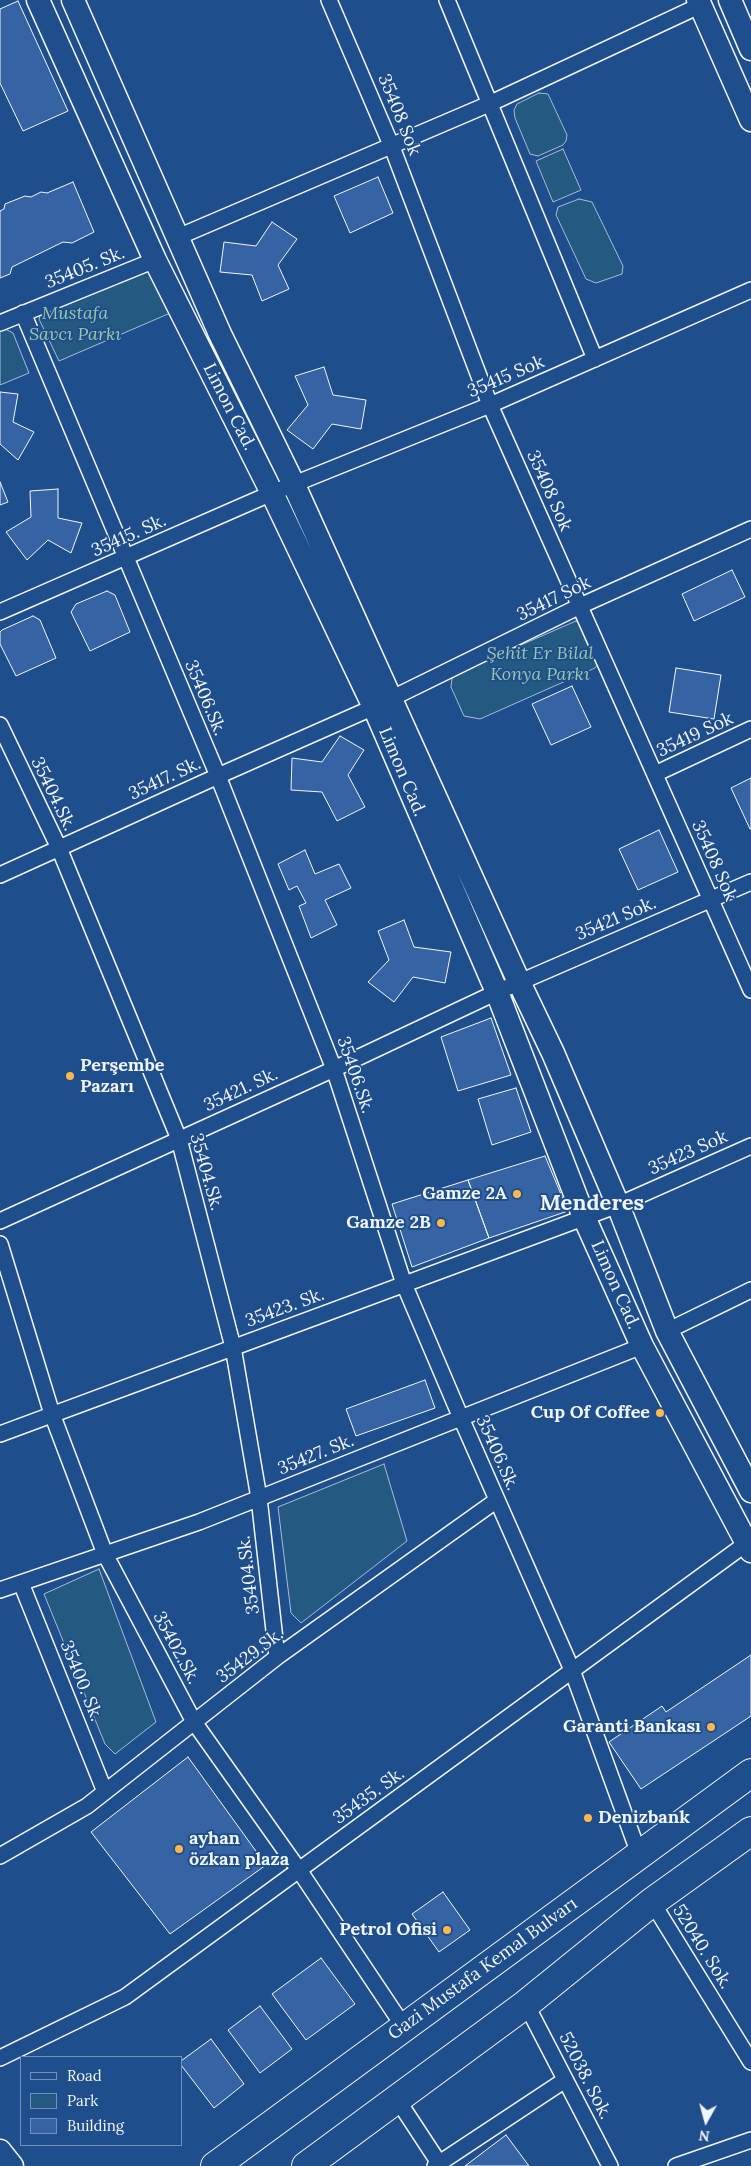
<!DOCTYPE html>
<meta charset="utf-8">
<style>
body{margin:0}
#map{position:relative;width:751px;height:2166px;overflow:hidden;background:#1f4e8c;font-family:Lora,serif}
canvas{display:block}
.legend{position:absolute;left:20px;top:2056px;width:162px;height:90px;box-sizing:border-box;background:#1f4e8c;border:1px solid #7391ba;margin:0;padding:6px 9px;list-style:none;font-size:15px;color:#f2f6ff}
.legend li{display:flex;align-items:center;gap:10px;height:25px}
.legend b{width:25px;border:1px solid #7391ba}
.north{position:absolute;left:681px;top:2096px;width:50px;height:50px;-webkit-text-stroke:4px #1f4e8c;paint-order:stroke;rotate:187deg;font-size:14px;font-weight:700;line-height:20px;text-align:center;color:#f2f6ff}
.north::after{content:'';display:block;margin:auto;width:18px;height:22px;background:#f2f6ff;clip-path:polygon(50% 0,100% 100%,50% 72%,0 100%)}
</style>
<div id="map">
<canvas width="751" height="2166"></canvas>
<ul class="legend">
<li><b style="height:6px;background:#1f4e8c"></b>Road</li>
<li><b style="height:14px;background:#245a82"></b>Park</li>
<li><b style="height:14px;background:#3563a3"></b>Building</li>
</ul>
<div class="north">N</div>
</div>
<script>
const c = document.querySelector('canvas').getContext('2d');
c.lineJoin = 'round';
function fillPath(path, color) { c.fillStyle = color; c.fill(path, 'evenodd'); }
const shape = rows => new Path2D(rows.map(r => 'M' + r).join(''));
function strokePath(path, color, width, dash) { c.strokeStyle = color; c.lineWidth = width; c.lineCap = dash ? 'butt' : 'round'; c.setLineDash(dash || []); c.stroke(path); }
function drawText(font, color, halo, rows, align = 'center') {
  c.font = font + ' Lora,serif'; c.lineWidth = 4; c.setLineDash([]); c.textBaseline = 'middle'; c.strokeStyle = halo; c.fillStyle = color; for (const [text, x, y, turn = 0] of rows) {
    c.save(); c.translate(x, y); c.rotate((+turn || 0) * Math.PI / 180); c.textAlign = isNaN(turn) ? turn : align; if (halo) c.strokeText(text, 0, 0); c.fillText(text, 0, 0); c.restore();
  }
}
const green = shape([
 [539,93,548,94,567,135,566,141,563,145,538,156,530,154,515,118,514,110,517,104,539,93],
 [563,149,581,190,553,202,536,161,563,149],
 [579,199,592,202,623,266,622,274,596,283,586,279,556,215,558,207,579,199],
 [153,268,175,311,59,361,39,319,42,309,153,268],
 [5,329,13,333,29,373,0,385,0,331,5,329],
 [576,621,584,624,600,662,595,668,480,719,464,716,451,687,452,678,466,669,576,621],
 [384,1464,407,1541,301,1623,291,1613,278,1507,384,1464],
 [99,1569,156,1722,115,1754,105,1744,44,1594,99,1569]
]);
fillPath(green, '#245a82');
strokePath(green, '#a8bbd7', 1);
const building = shape([
 [18,1,68,111,23,131,0,83,0,9,18,1],
 [378,177,393,213,350,233,334,196,378,177],
 [73,182,94,232,72,243,63,242,12,267,10,274,0,278,0,211,4,209,5,204,25,196,31,197,41,192,47,193,73,182],
 [272,222,297,239,278,265,289,289,262,301,252,275,220,272,224,242,256,246,272,222],
 [324,367,333,395,366,400,361,429,332,424,313,449,287,430,308,405,295,376,324,367],
 [0,392,18,394,13,422,34,432,18,460,0,444,0,392],
 [0,482,8,502,0,505,0,482],
 [58,489,58,518,82,523,71,553,48,540,27,560,6,532,31,517,30,491,58,489],
 [732,570,745,597,694,621,682,594,732,570],
 [107,591,115,595,130,632,90,651,71,612,76,604,107,591],
 [33,616,40,620,56,658,16,676,0,644,0,632,2,630,33,616],
 [676,668,721,675,714,719,669,712,676,668],
 [572,686,591,727,551,745,532,704,572,686],
 [340,736,364,750,348,775,365,807,337,821,322,792,291,790,292,758,322,762,340,736],
 [751,778,751,829,750,829,731,788,751,778],
 [659,830,678,872,638,890,619,849,659,830],
 [305,850,315,874,339,864,351,888,325,900,337,925,311,938,299,906,306,903,297,886,289,890,278,864,305,850],
 [404,920,414,947,451,952,445,983,413,977,394,1002,368,982,389,960,378,931,404,920],
 [491,1018,511,1075,458,1091,441,1037,491,1018],
 [516,1088,531,1132,492,1145,478,1099,516,1088],
 [545,1156,568,1211,489,1238,468,1180,545,1156],
 [468,1180,489,1238,412,1267,392,1204,468,1180],
 [425,1380,435,1408,356,1436,346,1409,425,1380],
 [751,1655,751,1716,641,1789,609,1742,662,1706,666,1712,751,1655],
 [188,1757,266,1865,170,1934,91,1832,188,1757],
 [443,1892,470,1930,439,1952,412,1914,443,1892],
 [321,1958,355,2004,306,2040,272,1994,321,1958],
 [260,2006,292,2049,260,2073,228,2030,260,2006],
 [211,2039,244,2084,214,2108,181,2065,181,2061,211,2039],
 [506,2135,529,2166,465,2166,506,2135]
]);
fillPath(building, '#3563a3');
strokePath(building, '#f2f6ff', 1);
const street = shape([
 [329,0,392,147,490,405,751,990],
 [447,0,595,359],
 [178,237,489,104,701,5],
 [23,313,218,776,334,1069,404,1284,461,1418,572,1670,639,1854],
 [0,323,155,260],
 [0,612,272,493,490,405,751,290],
 [0,725,59,848,179,1139,233,1347,259,1498,277,1657],
 [655,774,751,729],
 [0,875,218,776,374,707,580,606,751,529],
 [0,1221,334,1069,497,992,751,882],
 [0,1244,52,1414,105,1554,194,1722,299,1870,404,2027],
 [667,1331,751,1290],
 [0,1434,618,1205,751,1146],
 [21,1583,105,1792],
 [0,1590,199,1522,642,1346],
 [0,1856,87,1806,277,1657,497,1500],
 [652,1902,751,2062],
 [526,2004,610,2166],
 [0,2058,125,1997,751,1540],
 [397,2099,439,2163],
 [435,2166,565,2080],
 [676,2166,751,2140]
]);
const secondary = shape([
 [38,0,155,260,272,493,374,707,497,992,584,1217,642,1346,751,1551],
 [73,0,220,334,294,485,519,982,553,1053,618,1205,667,1331,751,1491],
 [698,0,751,120],
 [730,0,751,49],
 [0,2151,12,2166]
]);
const highway = shape([
 [215,2166,751,1773],
 [306,2166,526,2004,652,1902,751,1831]
]);
strokePath(street, '#f2f6ff', 18);
strokePath(secondary, '#f2f6ff', 25);
strokePath(highway, '#f2f6ff', 30);
strokePath(street, '#1f4e8c', 15);
strokePath(secondary, '#1f4e8c', 22);
strokePath(highway, '#1f4e8c', 28);
for (const [x, y, r, color] of [
 [70,1076,5,"#ffb74d"],
 [517,1194,5,"#ffb74d"],
 [441,1223,5,"#ffb74d"],
 [660,1413,5,"#ffb74d"],
 [711,1727,5,"#ffb74d"],
 [588,1818,5,"#ffb74d"],
 [179,1849,5,"#ffb74d"],
 [447,1930,5,"#ffb74d"]
]) { const dot = new Path2D(); dot.arc(x, y, r, 0, 2 * Math.PI); c.fillStyle = color; c.fill(dot); strokePath(dot, '#1f4e8c', 2); }
drawText('18px', '#f2f6ff', '#1f4e8c', [
 ["35408 Sok",399,115,68],
 ["35405. Sk.",85,268,-22],
 ["35415 Sok",506,377,-23],
 ["Limon Cad.",229,407,63],
 ["35408 Sok",549,491,66],
 ["35415. Sk.",129,536,-24],
 ["35417 Sok",554,599,-26],
 ["35406.Sk.",205,698,67],
 ["35419 Sok",695,735,-25],
 ["Limon Cad.",402,772,67],
 ["35417. Sk.",165,779,-25],
 ["35404.Sk.",53,794,64],
 ["35408 Sok",714,861,66],
 ["35421 Sok.",616,919,-23],
 ["35406.Sk.",355,1075,71],
 ["35421. Sk.",241,1090,-25],
 ["35423 Sok",688,1153,-24],
 ["35404.Sk.",206,1172,74],
 ["Limon Cad.",615,1285,66],
 ["35423. Sk.",285,1308,-20],
 ["35406.Sk.",497,1453,66],
 ["35427. Sk.",316,1455,-22],
 ["35404.Sk.",249,1575,-97],
 ["35402.Sk.",176,1648,62],
 ["35429.Sk.",250,1656,-37],
 ["35400. Sk.",81,1681,68],
 ["35435. Sk.",369,1796,-36],
 ["52040. Sok.",702,1947,58],
 ["Gazi Mustafa Kemal Bulvarı",483,1969,-36],
 ["52038. Sok.",585,2076,63]
]);
drawText('italic 18px', '#97c8a6', '#1f4e8c', [
 ["Mustafa",75,314],
 ["Savcı Parkı",75,335],
 ["Şehit Er Bilal",540,654],
 ["Konya Parkı",540,675]
]);
drawText('bold 18px', '#f2f6ff', '#1f4e8c', [
 ["Perşembe",80,1066,"left"],
 ["Pazarı",80,1087,"left"],
 ["Gamze 2A",507,1194],
 ["Gamze 2B",431,1223],
 ["Cup Of Coffee",650,1413],
 ["Garanti Bankası",701,1727],
 ["Denizbank",598,1818,"left"],
 ["ayhan",189,1839,"left"],
 ["özkan plaza",189,1860,"left"],
 ["Petrol Ofisi",437,1930]
], 'right');
drawText('bold 22px', '#f2f6ff', '#1f4e8c', [
 ["Menderes",592,1204]
]);
</script>
